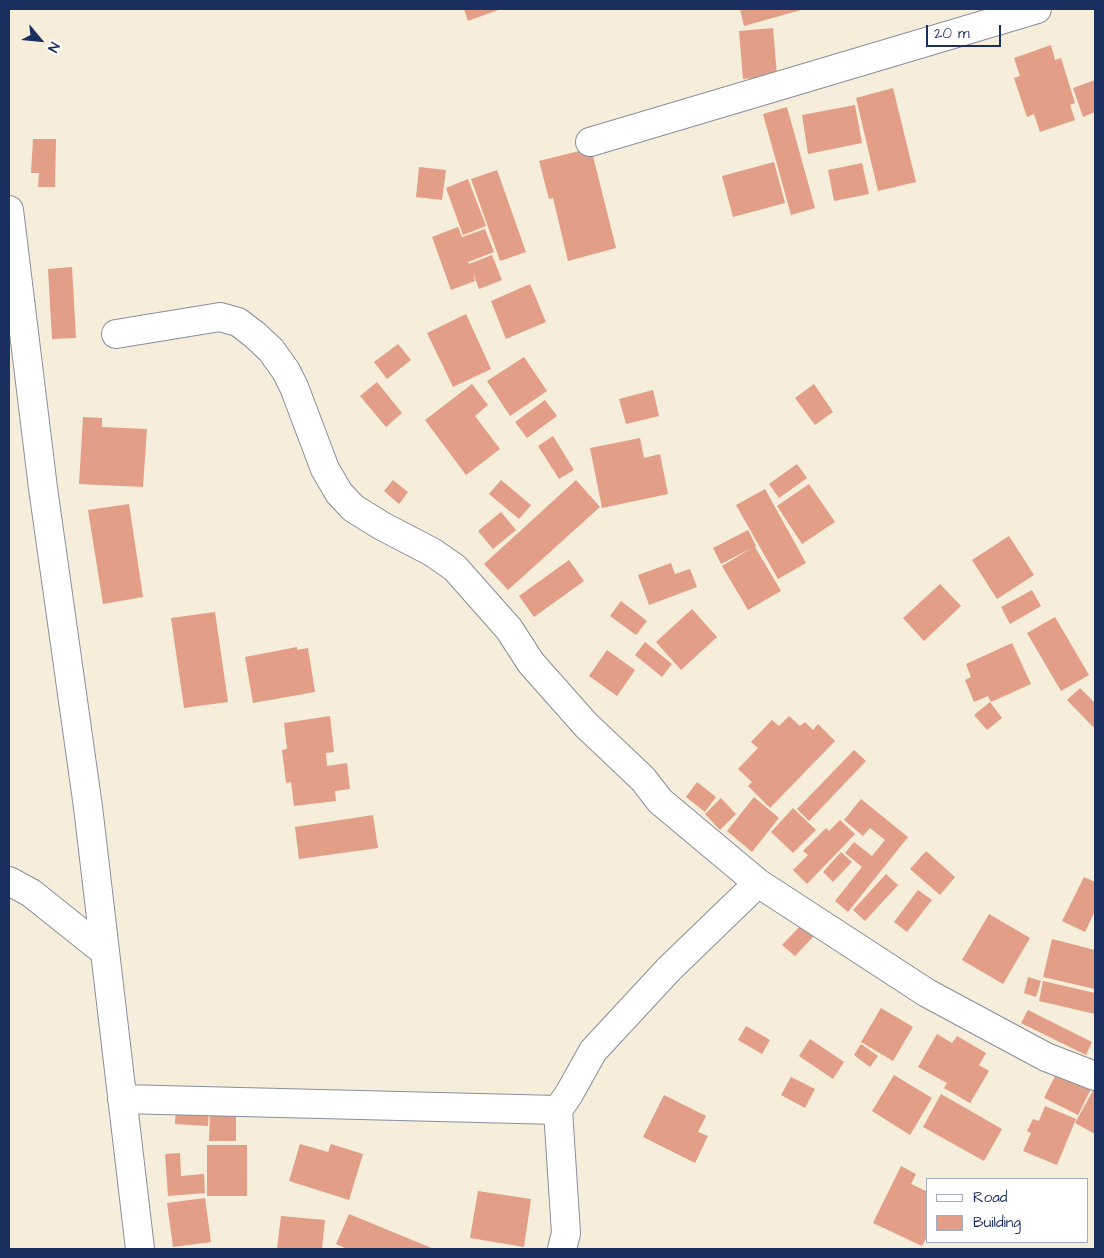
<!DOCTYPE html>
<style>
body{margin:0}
#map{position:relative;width:1104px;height:1258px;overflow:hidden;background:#f6eddb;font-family:"Architects Daughter",sans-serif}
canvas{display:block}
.frame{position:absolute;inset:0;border:10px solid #1b2f5e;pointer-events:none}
.legend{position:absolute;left:926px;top:1178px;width:162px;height:65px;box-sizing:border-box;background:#fff;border:1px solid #a4acbf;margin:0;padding:6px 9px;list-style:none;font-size:15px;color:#1b2f5e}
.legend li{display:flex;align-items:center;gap:10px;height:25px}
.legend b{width:25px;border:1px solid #a4acbf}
.north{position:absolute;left:15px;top:15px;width:50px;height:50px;-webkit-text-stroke:4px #fff;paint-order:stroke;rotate:118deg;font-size:14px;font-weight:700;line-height:20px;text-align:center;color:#1b2f5e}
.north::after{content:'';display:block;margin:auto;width:18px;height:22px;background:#1b2f5e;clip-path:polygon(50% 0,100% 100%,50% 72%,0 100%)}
.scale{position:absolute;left:926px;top:25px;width:75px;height:22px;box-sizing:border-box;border:2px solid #1b2f5e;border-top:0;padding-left:6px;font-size:15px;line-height:18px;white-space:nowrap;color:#1b2f5e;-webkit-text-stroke:4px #fff;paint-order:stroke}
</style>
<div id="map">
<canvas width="1104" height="1258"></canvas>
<div class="frame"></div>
<ul class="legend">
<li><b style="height:6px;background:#fff"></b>Road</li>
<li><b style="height:14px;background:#e29e86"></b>Building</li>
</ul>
<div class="north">N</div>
<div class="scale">20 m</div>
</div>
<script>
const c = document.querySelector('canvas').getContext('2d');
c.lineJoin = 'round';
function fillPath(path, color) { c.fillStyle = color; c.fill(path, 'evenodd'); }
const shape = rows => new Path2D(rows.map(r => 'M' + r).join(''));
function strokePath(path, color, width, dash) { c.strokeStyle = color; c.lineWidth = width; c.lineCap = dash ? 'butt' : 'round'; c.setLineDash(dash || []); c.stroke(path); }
fillPath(shape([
 [464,9,501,9,468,21],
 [740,9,800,9,801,10,744,26],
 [773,28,777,76,743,79,739,31],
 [1051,45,1055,60,1061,58,1075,103,1070,105,1075,120,1040,132,1034,114,1027,117,1014,78,1020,76,1014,58],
 [1095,80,1095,112,1083,117,1073,88],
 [893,88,916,182,878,191,856,98],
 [855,105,862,143,808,154,802,115],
 [787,107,815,208,791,215,763,114],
 [33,139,56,139,55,187,38,187,39,173,31,173],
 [591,148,616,248,568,261,553,198,549,199,539,161],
 [774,162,785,203,733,217,722,176],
 [862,163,869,194,834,201,828,170],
 [419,167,446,170,442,200,416,197],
 [497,170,526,252,500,261,471,179],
 [468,179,486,226,463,235,446,188],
 [458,227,462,237,485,229,494,252,468,262,469,264,492,255,502,280,479,289,473,273,475,281,451,290,432,237],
 [72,267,76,338,52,339,48,269],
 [530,284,546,322,506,339,491,301],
 [466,314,491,369,453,387,427,333],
 [398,344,411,360,387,379,374,362],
 [524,357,547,391,510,416,487,381],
 [377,382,402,413,386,427,360,396],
 [472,384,488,405,475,416,500,449,466,475,425,420],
 [814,384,833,412,815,425,795,398],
 [653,390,659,416,626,424,619,399],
 [545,400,557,416,527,438,515,422],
 [83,417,102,418,102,427,147,429,143,487,79,484],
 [553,436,574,470,559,479,538,446],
 [640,438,644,458,660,454,668,494,602,508,590,448],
 [797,464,807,478,779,498,769,484],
 [393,480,408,492,399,504,384,491],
 [501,480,531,505,519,519,489,494],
 [576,480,600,507,508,590,484,564],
 [809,484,835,522,802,544,777,506],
 [765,489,806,563,778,579,736,505],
 [129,504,143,597,103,604,88,510],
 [501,512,516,530,493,549,478,531],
 [748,530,756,546,755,547,781,591,748,610,722,566,752,548,721,564,713,548],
 [1009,536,1034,575,997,599,972,560],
 [569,560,584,581,534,617,519,596],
 [671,563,675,574,690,569,697,587,649,605,638,575],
 [940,584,961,606,924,641,903,618],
 [1032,590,1041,606,1010,624,1001,607],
 [621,601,647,621,636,635,610,616],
 [692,609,717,637,681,670,656,642],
 [215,612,228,702,184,708,171,618],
 [1055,617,1089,675,1061,691,1027,633],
 [645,642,672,664,662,677,635,655],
 [1012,643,1031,684,991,702,988,696,974,702,965,680,971,677,966,664],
 [297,647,297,650,308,648,315,692,253,703,245,657],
 [607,650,635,670,617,696,589,676],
 [1080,688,1095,703,1095,725,1093,727,1067,700],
 [990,702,1002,718,987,730,974,715],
 [330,716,334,752,326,753,327,766,347,763,350,789,335,791,336,801,294,806,291,782,286,783,282,750,287,749,284,723],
 [789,716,800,726,805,722,813,730,818,724,835,741,770,808,748,786,752,782,738,769,758,748,751,742,772,720,779,726],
 [854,750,866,761,809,821,797,809],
 [697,782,716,797,705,812,686,797],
 [754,797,779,818,752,852,727,831],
 [721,798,736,814,720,830,705,814],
 [861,799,908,837,848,912,835,901,862,867,845,853,854,842,872,856,885,840,870,828,863,836,844,820],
 [793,808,816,830,793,853,771,832],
 [373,815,378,848,299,859,295,827],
 [840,820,855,834,807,884,793,870,808,855,803,851,826,828,829,831],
 [926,851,955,877,940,895,910,869],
 [841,852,852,862,833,882,823,872],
 [886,874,898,885,865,921,853,910],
 [1084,877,1095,882,1095,911,1085,932,1062,921],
 [918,890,932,900,907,932,894,922],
 [989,914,1030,938,1003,984,962,960],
 [802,924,814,936,795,956,782,945],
 [1052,939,1095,950,1095,989,1043,977],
 [1028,977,1041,981,1036,997,1024,993],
 [1043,981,1095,993,1095,1014,1039,1001],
 [881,1008,913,1027,893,1061,861,1042],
 [1028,1010,1092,1042,1086,1055,1021,1023],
 [746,1026,770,1040,762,1054,738,1040],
 [937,1034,952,1043,957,1036,986,1053,979,1065,989,1071,970,1103,944,1088,947,1083,918,1067],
 [810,1039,844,1062,833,1079,799,1056],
 [861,1044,878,1056,870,1067,854,1055],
 [1058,1070,1092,1087,1078,1115,1044,1098],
 [894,1075,932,1098,910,1135,872,1111],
 [791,1077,815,1089,805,1108,781,1095],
 [1095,1087,1095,1134,1075,1123],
 [941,1094,1002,1129,984,1161,923,1127],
 [664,1095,706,1116,698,1132,708,1136,695,1163,643,1137],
 [176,1106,209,1108,208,1126,175,1124],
 [1045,1106,1076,1119,1057,1165,1023,1151,1031,1133,1027,1131,1033,1119,1039,1121],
 [210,1113,236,1113,236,1141,209,1141],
 [300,1144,328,1152,331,1144,363,1154,349,1200,289,1181],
 [207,1145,247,1145,247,1196,207,1196],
 [180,1153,181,1176,204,1174,205,1193,168,1196,165,1154],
 [901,1166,916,1174,911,1184,928,1192,928,1235,922,1246,873,1223],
 [478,1191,531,1199,524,1247,470,1238],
 [205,1198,211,1242,173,1247,167,1203],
 [349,1214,434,1249,347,1249,336,1244],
 [281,1216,325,1220,322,1249,277,1249]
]), '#e29e86');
const minor = shape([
 [590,142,1037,9],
 [9,210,43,488,88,807,140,1249],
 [116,334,220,317,238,322,255,335,271,350,286,371,294,387,325,469,339,493,353,508,382,526,432,552,455,568,509,629,531,663,586,725,643,779,660,801,758,883,927,993,1046,1057,1095,1076],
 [9,881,31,893,105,952],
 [122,1099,558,1110],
 [562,1249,566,1233,558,1110,569,1094,593,1051,669,969,758,883]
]);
strokePath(minor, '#888e9c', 30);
strokePath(minor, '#fff', 28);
</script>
